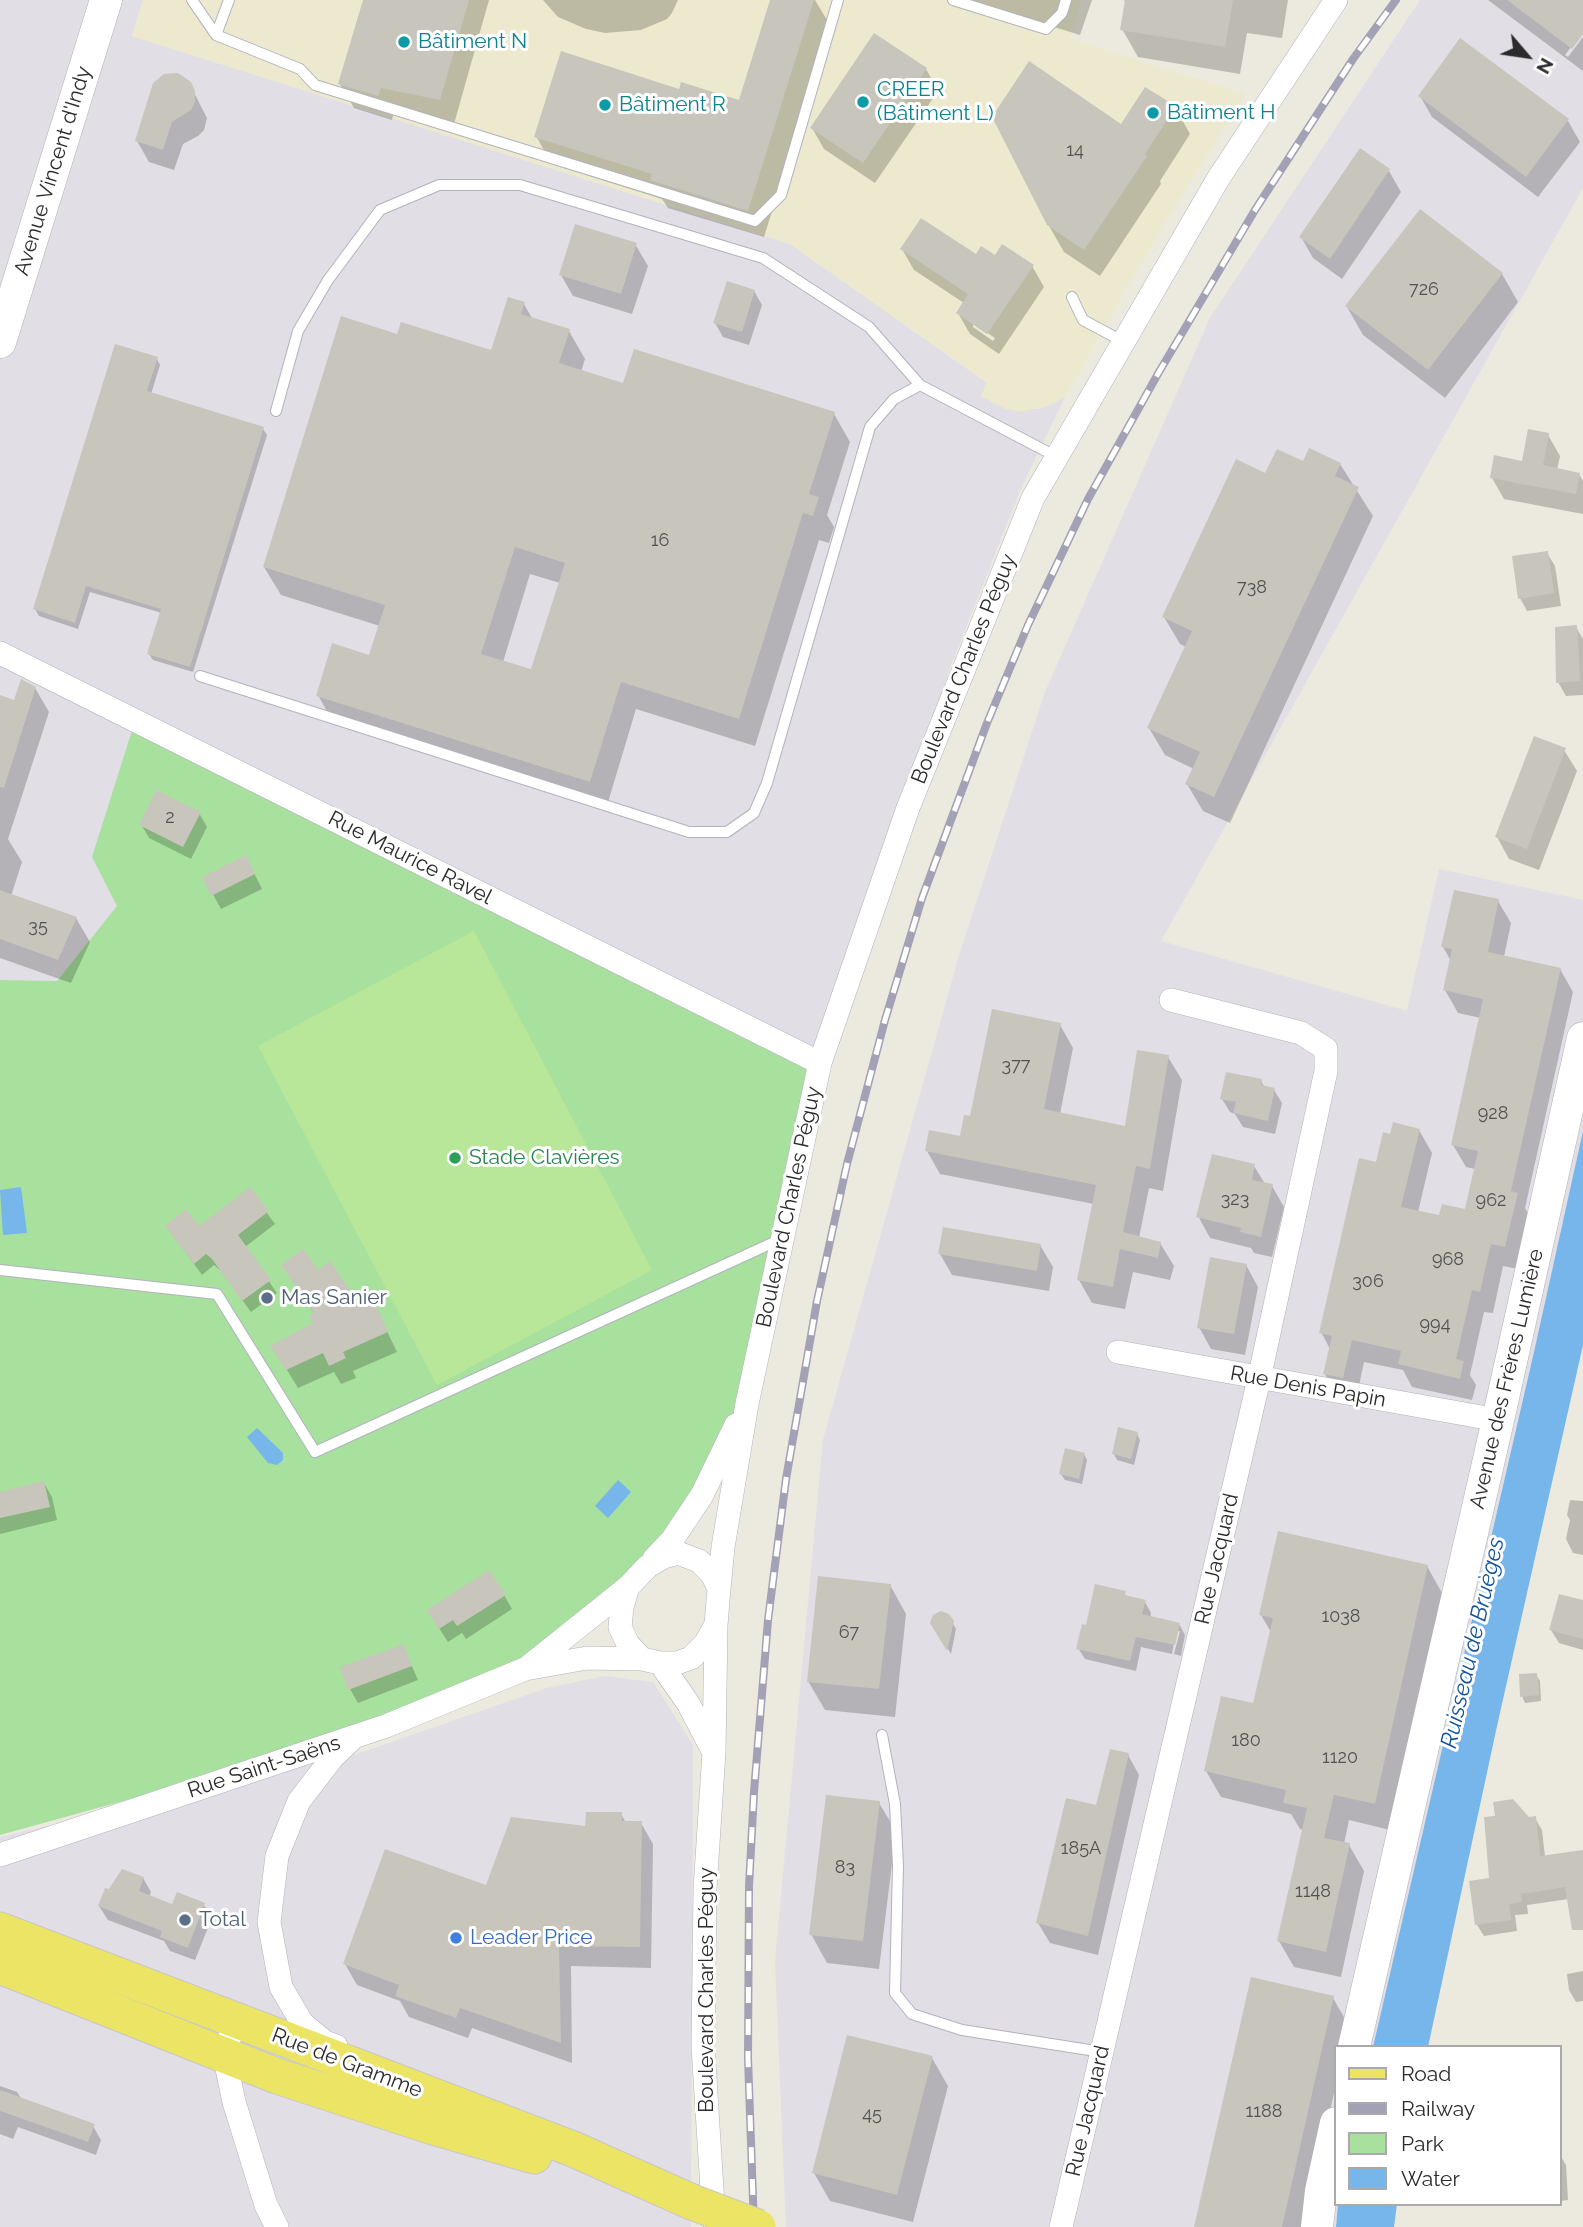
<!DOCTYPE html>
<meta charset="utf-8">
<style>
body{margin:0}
#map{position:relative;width:1583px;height:2227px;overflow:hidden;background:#ece9de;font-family:Raleway,sans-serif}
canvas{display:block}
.legend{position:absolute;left:1334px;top:2045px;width:228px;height:161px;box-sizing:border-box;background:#fff;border:2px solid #aaa;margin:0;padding:9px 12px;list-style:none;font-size:21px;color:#2b2b2b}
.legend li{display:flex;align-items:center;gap:14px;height:35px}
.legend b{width:35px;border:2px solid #aaa}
.north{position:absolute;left:1492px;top:21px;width:70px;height:70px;-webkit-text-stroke:5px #fff;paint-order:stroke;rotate:119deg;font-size:19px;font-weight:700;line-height:28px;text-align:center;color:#2b2b2b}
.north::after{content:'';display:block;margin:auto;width:24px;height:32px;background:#2b2b2b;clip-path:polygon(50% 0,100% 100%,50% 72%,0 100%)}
</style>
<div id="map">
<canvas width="1583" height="2227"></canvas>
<ul class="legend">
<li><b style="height:9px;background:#ebe464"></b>Road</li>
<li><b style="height:9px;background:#a2a1b5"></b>Railway</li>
<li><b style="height:19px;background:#a8e19d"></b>Park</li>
<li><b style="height:19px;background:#76b6ea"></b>Water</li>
</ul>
<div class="north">N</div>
</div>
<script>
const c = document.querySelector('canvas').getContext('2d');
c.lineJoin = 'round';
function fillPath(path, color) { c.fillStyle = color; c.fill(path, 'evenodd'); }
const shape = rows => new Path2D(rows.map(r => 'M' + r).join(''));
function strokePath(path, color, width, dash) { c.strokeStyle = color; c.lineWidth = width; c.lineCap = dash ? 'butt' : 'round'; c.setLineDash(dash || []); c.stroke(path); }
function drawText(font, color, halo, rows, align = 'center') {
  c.font = font + ' Raleway,sans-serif'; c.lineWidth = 6; c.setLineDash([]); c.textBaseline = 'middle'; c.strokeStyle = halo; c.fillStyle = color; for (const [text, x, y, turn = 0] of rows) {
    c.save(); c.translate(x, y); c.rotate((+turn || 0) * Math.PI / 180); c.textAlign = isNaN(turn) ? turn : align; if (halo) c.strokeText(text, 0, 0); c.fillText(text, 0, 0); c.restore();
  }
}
fillPath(shape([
 [0,0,143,0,132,36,790,244,987,383,981,396,1006,409,1040,409,1065,397,1022,486,951,665,820,1063,92,857,118,906,57,981,0,980],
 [1420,0,1583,0,1583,188,1161,941,1407,1011,1439,869,1583,900,1583,1131,1534,1352,1373,2047,1336,2047,1336,2204,1338,2204,1336,2227,786,2227,775,1961,823,1440,960,952,1045,692,1210,318],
 [604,1676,653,1682,693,1745,691,2227,0,2227,0,1837,360,1753,547,1688]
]), '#e1dee5');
fillPath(shape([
 [143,0,1082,0,1070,39,1246,94,1164,224,1065,397,1051,405,1020,412,1006,409,981,396,987,382,790,244,132,36]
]), '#ede9ce');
fillPath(shape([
 [135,721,820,1063,747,1404,681,1529,525,1669,355,1737,0,1835,0,980,57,981,117,906,92,857]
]), '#a8e19d');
fillPath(shape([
 [474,931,652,1270,437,1385,258,1046]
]), '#b8e799');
fillPath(shape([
 [1583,1131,1583,1345,1497,1726,1428,2047,1373,2047,1534,1352],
 [21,1187,27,1233,3,1235,0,1190],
 [257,1428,283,1453,283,1460,277,1465,268,1463,247,1437],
 [618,1480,631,1492,608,1518,595,1506],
 [1338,2204,1397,2204,1394,2227,1336,2227]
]), '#76b6ea');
fillPath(shape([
 [365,0,489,0,454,124,394,112,392,120,354,108,340,84],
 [543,0,678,0,672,13,667,19,641,30,605,33,586,29,558,17],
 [772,0,815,0,830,25,764,237,668,208,662,199,552,164,536,136,680,91,740,102],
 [966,0,1092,0,1080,35],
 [1124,0,1288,0,1282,38,1247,33,1240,74,1138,57,1122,29,1126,4],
 [1488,0,1583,0,1583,31,1565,55,1568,57,1583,37,1583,71],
 [926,69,938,91,875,183,824,149,812,128],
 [189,83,207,118,204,130,198,136,183,144,174,170,149,162,137,141],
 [1420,96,1568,121,1580,142,1538,197,1432,117],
 [1175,107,1190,134,1160,181,1161,184,1100,276,1064,252,1048,224,1122,127],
 [1389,171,1401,192,1342,279,1313,258,1301,237],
 [635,244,648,266,632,314,573,296,561,275],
 [902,249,995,257,1032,266,1044,287,999,354,970,334,958,313,964,303,914,270],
 [973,323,995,338,993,341,973,327],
 [1502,274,1518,302,1445,398,1363,335,1347,307],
 [754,291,762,305,749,345,723,337,715,323],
 [524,304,533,320,569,331,585,359,581,372,625,386,834,414,850,442,827,515,834,527,829,543,819,540,755,746,636,709,606,809,334,724,318,695,370,657,380,626,281,595,264,567,398,336,492,353],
 [530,574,560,583,533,671,503,662],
 [157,359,160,365,151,394,263,429,267,435,193,672,153,660,149,654,162,613,90,592,78,629,39,616,35,609],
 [1548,435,1560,456,1557,470,1579,474,1583,481,1583,514,1504,499,1492,478,1523,463],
 [1304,464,1340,464,1373,516,1230,823,1203,811,1187,784,1194,769,1165,755,1149,728,1186,647,1180,644,1164,617,1266,475],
 [1547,553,1555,566,1561,606,1527,611,1520,598],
 [1576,627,1583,639,1583,695,1566,696,1558,682],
 [35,688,49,712,8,839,22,862,11,896,76,918,90,942,71,983,0,958,0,697,15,702],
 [1564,750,1577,771,1539,870,1509,859,1497,837],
 [199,813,207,827,191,859,149,838,141,824],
 [253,871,262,889,221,909,204,878],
 [1498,901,1511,923,1504,957,1560,969,1573,992,1525,1208,1530,1217,1518,1269,1503,1266,1493,1313,1484,1312,1470,1375,1476,1385,1472,1400,1412,1387,1403,1370,1364,1362,1356,1400,1338,1397,1325,1374,1330,1349,1321,1332,1377,1165,1391,1136,1419,1130,1432,1153,1418,1212,1441,1217,1466,1211,1475,1169,1466,1167,1453,1145,1481,1018,1458,1013,1445,990,1451,961,1443,947],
 [1060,1025,1073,1048,1060,1114,1126,1128,1168,1057,1182,1080,1163,1191,1149,1188,1139,1238,1160,1243,1174,1266,1170,1280,1133,1272,1125,1309,1092,1303,1079,1280,1094,1204,940,1174,927,1151,961,1138,972,1118],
 [1261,1081,1265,1088,1274,1090,1282,1103,1275,1134,1243,1127,1235,1114,1230,1112,1222,1099],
 [1254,1166,1265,1184,1272,1186,1284,1207,1272,1257,1254,1253,1251,1248,1210,1238,1198,1216],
 [249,1189,275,1224,245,1247,277,1293,251,1312,221,1271,214,1265,202,1275,167,1227,199,1229],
 [1040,1245,1053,1267,1049,1291,952,1275,940,1254],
 [1246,1265,1258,1287,1245,1355,1211,1349,1199,1327],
 [283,1266,318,1272,358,1306,372,1300,397,1352,353,1371,356,1378,341,1384,334,1372,298,1388,284,1365,315,1323,315,1315],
 [1137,1434,1140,1440,1134,1465,1117,1460,1114,1454],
 [1084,1454,1087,1460,1082,1484,1065,1480,1061,1474],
 [44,1483,52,1497,57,1520,0,1534,0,1493],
 [1570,1500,1583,1501,1583,1555,1573,1553,1566,1539,1570,1520,1567,1515],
 [1427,1566,1442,1593,1390,1830,1349,1820,1344,1844,1349,1845,1364,1871,1341,1977,1294,1967,1279,1941,1304,1830,1300,1829,1291,1814,1221,1797,1206,1771,1254,1705,1271,1632,1261,1615],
 [890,1585,906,1614,895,1717,825,1710,808,1681],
 [1124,1593,1127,1598,1145,1602,1151,1613,1150,1618,1179,1624,1185,1635,1181,1656,1174,1654,1180,1631,1176,1631,1172,1654,1141,1647,1136,1671,1085,1659,1078,1648,1087,1627],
 [504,1595,512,1609,466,1639,462,1633,448,1642,437,1625],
 [1583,1602,1583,1650,1559,1643,1551,1630],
 [952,1622,956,1629,951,1654,932,1623],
 [403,1646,418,1680,358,1703,350,1689],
 [1536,1675,1540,1681,1541,1701,1525,1703,1522,1696],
 [1128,1755,1139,1775,1098,1955,1050,1943,1038,1923],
 [879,1803,896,1831,879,1969,827,1963,811,1934],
 [621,1814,626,1823,641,1823,653,1844,651,1968,571,1966,572,2063,472,2028,468,2038,409,2017,400,2001,357,1985,345,1964,487,1888,587,1828],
 [1535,1818,1542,1830,1545,1857,1583,1852,1583,1913,1569,1899,1527,1905,1528,1914,1515,1915,1517,1931,1484,1936,1477,1925,1491,1880,1528,1819],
 [143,1878,151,1892,149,1897,173,1907,204,1905,212,1918,195,1960,170,1951,164,1941,108,1920,99,1906],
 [1583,1971,1583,2001,1576,2002,1569,1990,1567,1974],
 [1333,1998,1349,2026,1345,2047,1336,2047,1336,2084,1304,2227,1195,2227],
 [932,2058,948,2086,913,2222,830,2201,814,2173],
 [0,2086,17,2092,22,2100,93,2126,101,2140,96,2155,18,2127,13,2139,0,2134],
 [1560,2155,1566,2165,1568,2200,1560,2201]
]), '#0003');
fillPath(shape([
 [363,0,469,0,440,100,381,88,378,96,338,84],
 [770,0,814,0,748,211,650,180,652,174,534,137,561,51,679,89,681,82,739,100],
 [1125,0,1233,0,1225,47,1120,30],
 [1507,0,1583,0,1583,34,1572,49],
 [874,33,927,68,863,163,810,128],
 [1460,38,1569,119,1526,177,1418,96],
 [1029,61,1121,124,1145,87,1176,106,1145,154,1147,156,1084,250,1047,225,992,117],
 [178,73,191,82,195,91,195,102,191,110,172,122,163,150,135,141,153,83,164,74],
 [1360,148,1390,169,1330,259,1299,237],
 [1420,209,1503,273,1428,370,1345,306],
 [921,218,976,254,981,246,995,255,1002,244,1034,265,987,334,956,313,968,294,900,249],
 [575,224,637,243,621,294,559,275],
 [727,281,755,290,742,332,713,323],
 [508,297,525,302,521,314,570,329,559,363,623,383,634,349,835,412,809,494,819,497,813,516,803,513,739,719,621,682,590,782,316,696,332,643,369,655,385,605,263,567,341,316,397,334,401,322,491,350],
 [515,547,565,563,531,669,481,654],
 [115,344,158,357,147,391,264,427,190,667,147,654,161,609,86,586,75,623,33,609],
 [1528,429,1549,433,1543,465,1580,473,1576,494,1490,478,1494,455,1522,461],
 [1309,448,1341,463,1335,476,1359,487,1214,797,1185,784,1200,752,1147,728,1192,631,1162,617,1236,459,1265,473,1277,449,1303,461],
 [1548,551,1554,593,1518,599,1512,556],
 [1577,625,1580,681,1556,683,1555,627],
 [21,679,36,687,4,788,0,787,0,695,14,700],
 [1534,736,1566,748,1527,849,1495,837],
 [156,790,201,812,183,847,139,825],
 [246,855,255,874,211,896,202,877],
 [0,890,77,917,58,960,0,939],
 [1454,890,1499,899,1488,952,1561,968,1511,1191,1518,1193,1505,1247,1491,1244,1480,1292,1472,1290,1456,1359,1464,1361,1460,1379,1398,1364,1401,1351,1352,1340,1343,1378,1323,1374,1332,1336,1319,1333,1359,1158,1376,1162,1383,1132,1390,1134,1393,1122,1420,1129,1401,1207,1439,1215,1442,1204,1465,1209,1478,1151,1451,1145,1483,999,1443,990,1452,949,1441,947],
 [992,1009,1061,1023,1044,1109,1125,1126,1137,1050,1169,1055,1150,1169,1136,1166,1123,1232,1161,1242,1158,1258,1120,1249,1113,1287,1077,1280,1096,1185,925,1151,929,1130,960,1136,964,1115,970,1116],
 [1226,1072,1262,1079,1261,1085,1275,1088,1268,1121,1233,1113,1236,1102,1220,1099],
 [1212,1154,1255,1164,1252,1180,1273,1184,1261,1237,1240,1232,1241,1228,1196,1217],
 [250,1187,269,1211,238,1235,271,1280,242,1301,212,1259,206,1254,194,1264,165,1226,186,1209,199,1226],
 [943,1227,1041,1244,1037,1271,938,1254],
 [303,1249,318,1270,330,1261,359,1304,373,1298,388,1332,343,1352,346,1358,329,1366,323,1353,286,1370,270,1346,313,1323,309,1316,314,1313,281,1265],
 [1210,1257,1247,1264,1234,1334,1197,1328],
 [1118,1427,1138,1432,1131,1459,1112,1454],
 [1065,1448,1085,1453,1079,1479,1059,1474],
 [44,1481,50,1507,0,1518,0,1492],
 [1278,1531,1428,1565,1375,1804,1334,1795,1324,1838,1350,1843,1326,1952,1277,1941,1307,1808,1283,1803,1286,1790,1204,1771,1221,1696,1253,1703,1273,1618,1259,1615],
 [489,1570,506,1595,457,1626,453,1620,439,1629,427,1610],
 [818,1576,891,1584,879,1689,807,1682],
 [1095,1584,1126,1591,1125,1595,1146,1600,1142,1614,1180,1623,1175,1645,1136,1637,1130,1661,1076,1649,1082,1624,1086,1625],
 [1559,1594,1583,1600,1583,1639,1549,1630],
 [941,1611,949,1614,954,1621,947,1651,930,1623,933,1615],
 [404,1644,412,1666,348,1690,340,1667],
 [1537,1673,1539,1695,1520,1697,1519,1674],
 [1110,1749,1129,1753,1088,1936,1036,1923,1066,1798,1096,1805],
 [826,1795,880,1801,863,1941,809,1935],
 [1513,1799,1529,1817,1536,1816,1540,1856,1583,1850,1583,1930,1572,1930,1565,1887,1521,1894,1522,1902,1509,1904,1511,1920,1475,1925,1469,1881,1489,1878,1484,1817,1495,1816,1493,1802],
 [586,1812,622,1812,622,1821,642,1821,640,1947,559,1946,561,2043,460,2008,456,2018,395,1996,399,1985,343,1964,385,1849,486,1885,511,1817,585,1826],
 [122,1869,144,1877,139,1891,172,1904,177,1892,205,1903,188,1948,160,1937,162,1931,98,1906,105,1888,109,1889],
 [1251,1977,1334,1996,1282,2227,1194,2227],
 [847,2035,933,2056,897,2195,812,2173],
 [0,2090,95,2124,88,2142,0,2111]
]), '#c8c5bd');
const lane = shape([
 [192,0,216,35,300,69,315,85,755,221,781,195,838,0],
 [953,0,1046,29,1062,13,1066,0],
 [216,35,229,0],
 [1072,297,1083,320,1124,342],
 [276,411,298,331,328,280,380,210,439,185,520,185,763,258,869,327,920,385],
 [200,676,689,832,727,832,754,813,767,783,870,427,894,399,920,385,1057,457],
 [0,1270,217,1294,315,1452,781,1239],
 [882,1735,895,1804,898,1866,895,1993,912,2014,962,2030,1102,2052]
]);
const street = shape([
 [0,653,820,1063],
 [1118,1352,1498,1420],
 [654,1559,672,1540,702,1495,736,1425],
 [715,1626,705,1644,691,1658,677,1663,660,1663,642,1659,628,1644,620,1627,622,1607,628,1587,648,1566,664,1557,678,1553,699,1561,712,1574,719,1589],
 [660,1663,688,1703,712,1749],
 [528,1667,628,1587],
 [0,1855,386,1726,525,1669,587,1658,642,1659],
 [235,2021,224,2054,234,2102,266,2205,277,2227],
 [336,2046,325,2042,302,2023,281,1987,269,1922,277,1856,299,1801,333,1757,351,1740],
 [714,2221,703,2047,705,1889,714,1752,716,1625,719,1589,723,1547,747,1404,820,1063,908,808,1033,498,1218,179,1336,0],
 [1061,2227,1259,1379,1326,1071,1326,1049,1301,1033,1171,1000]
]);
const secondary = shape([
 [0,342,106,0],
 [1354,2047,1498,1420,1583,1038],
 [1317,2227,1321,2191,1336,2123]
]);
const primary = shape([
 [0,1930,573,2149,692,2202],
 [0,1966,277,2076,433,2127,534,2156]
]);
strokePath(lane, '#b1b2be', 12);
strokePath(street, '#b1b2be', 24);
strokePath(secondary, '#b1b2be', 33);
strokePath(primary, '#c8c8c8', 37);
strokePath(lane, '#fff', 10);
strokePath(street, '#fff', 23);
strokePath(secondary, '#fff', 32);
strokePath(primary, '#ebe464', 35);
const rail = shape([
 [754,2227,748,2058,749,1886,754,1792,768,1620,786,1479,817,1301,847,1164,885,1020,922,898,987,723,1028,625,1088,499,1159,372,1255,210,1353,59,1396,0]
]);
strokePath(rail, '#a2a1b5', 8);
strokePath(rail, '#fff', 5, [16]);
const primaryBridge = shape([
 [692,2202,758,2227]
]);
strokePath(primaryBridge, '#c8c8c8', 37, []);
strokePath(primaryBridge, '#ebe464', 35);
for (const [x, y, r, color] of [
 [404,42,7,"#0f9aa8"],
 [863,102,7,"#0f9aa8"],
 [605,105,7,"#0f9aa8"],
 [1153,113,7,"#0f9aa8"],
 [455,1158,7,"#2e9e5b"],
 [267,1298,7,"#5c6f8a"],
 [185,1920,7,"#5c6f8a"],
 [456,1938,7,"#3f7fe0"]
]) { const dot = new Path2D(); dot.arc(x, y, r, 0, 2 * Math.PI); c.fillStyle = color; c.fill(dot); strokePath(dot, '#fff', 2.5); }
drawText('18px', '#525250', null, [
 ["14",1075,151],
 ["726",1424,290],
 ["16",660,541],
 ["738",1252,588],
 ["2",170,818],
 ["35",38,927],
 ["377",1016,1066],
 ["928",1493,1114],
 ["323",1235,1200],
 ["962",1491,1201],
 ["968",1448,1260],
 ["306",1368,1282],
 ["994",1435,1325],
 ["1038",1341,1617],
 ["67",849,1633],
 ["180",1246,1741],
 ["1120",1340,1758],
 ["185A",1081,1849],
 ["83",845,1868],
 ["1148",1313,1892],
 ["1188",1264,2112],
 ["45",872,2115]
]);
drawText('21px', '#0d838f', '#fff', [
 ["Bâtiment N",418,42],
 ["CREER",877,90],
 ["(Bâtiment L)",877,114],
 ["Bâtiment R",619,105],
 ["Bâtiment H",1167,113]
], 'left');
drawText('21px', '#2b2b2b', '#fff', [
 ["Avenue Vincent d'Indy",53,171,-73],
 ["Boulevard Charles Péguy",964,669,-68],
 ["Rue Maurice Ravel",410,858,27],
 ["Boulevard Charles Péguy",789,1207,-78],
 ["Avenue des Frères Lumière",1507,1379,-77],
 ["Rue Denis Papin",1308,1387,10],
 ["Rue Jacquard",1217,1559,-77],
 ["Rue Saint-Saëns",264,1767,-18],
 ["Boulevard Charles Péguy",707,1990,-90],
 ["Rue de Gramme",347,2063,21],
 ["Rue Jacquard",1088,2111,-77]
]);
drawText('21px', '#27864d', '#fff', [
 ["Stade Clavières",469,1158]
], 'left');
drawText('21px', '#4e5e75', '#fff', [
 ["Mas Sanier",281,1298],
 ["Total",199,1920]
], 'left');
drawText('21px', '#366cbe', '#fff', [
 ["Leader Price",470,1938]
], 'left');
drawText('italic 23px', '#135298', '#fff', [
 ["Ruisseau de Bruèges",1473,1643,-77]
]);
</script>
